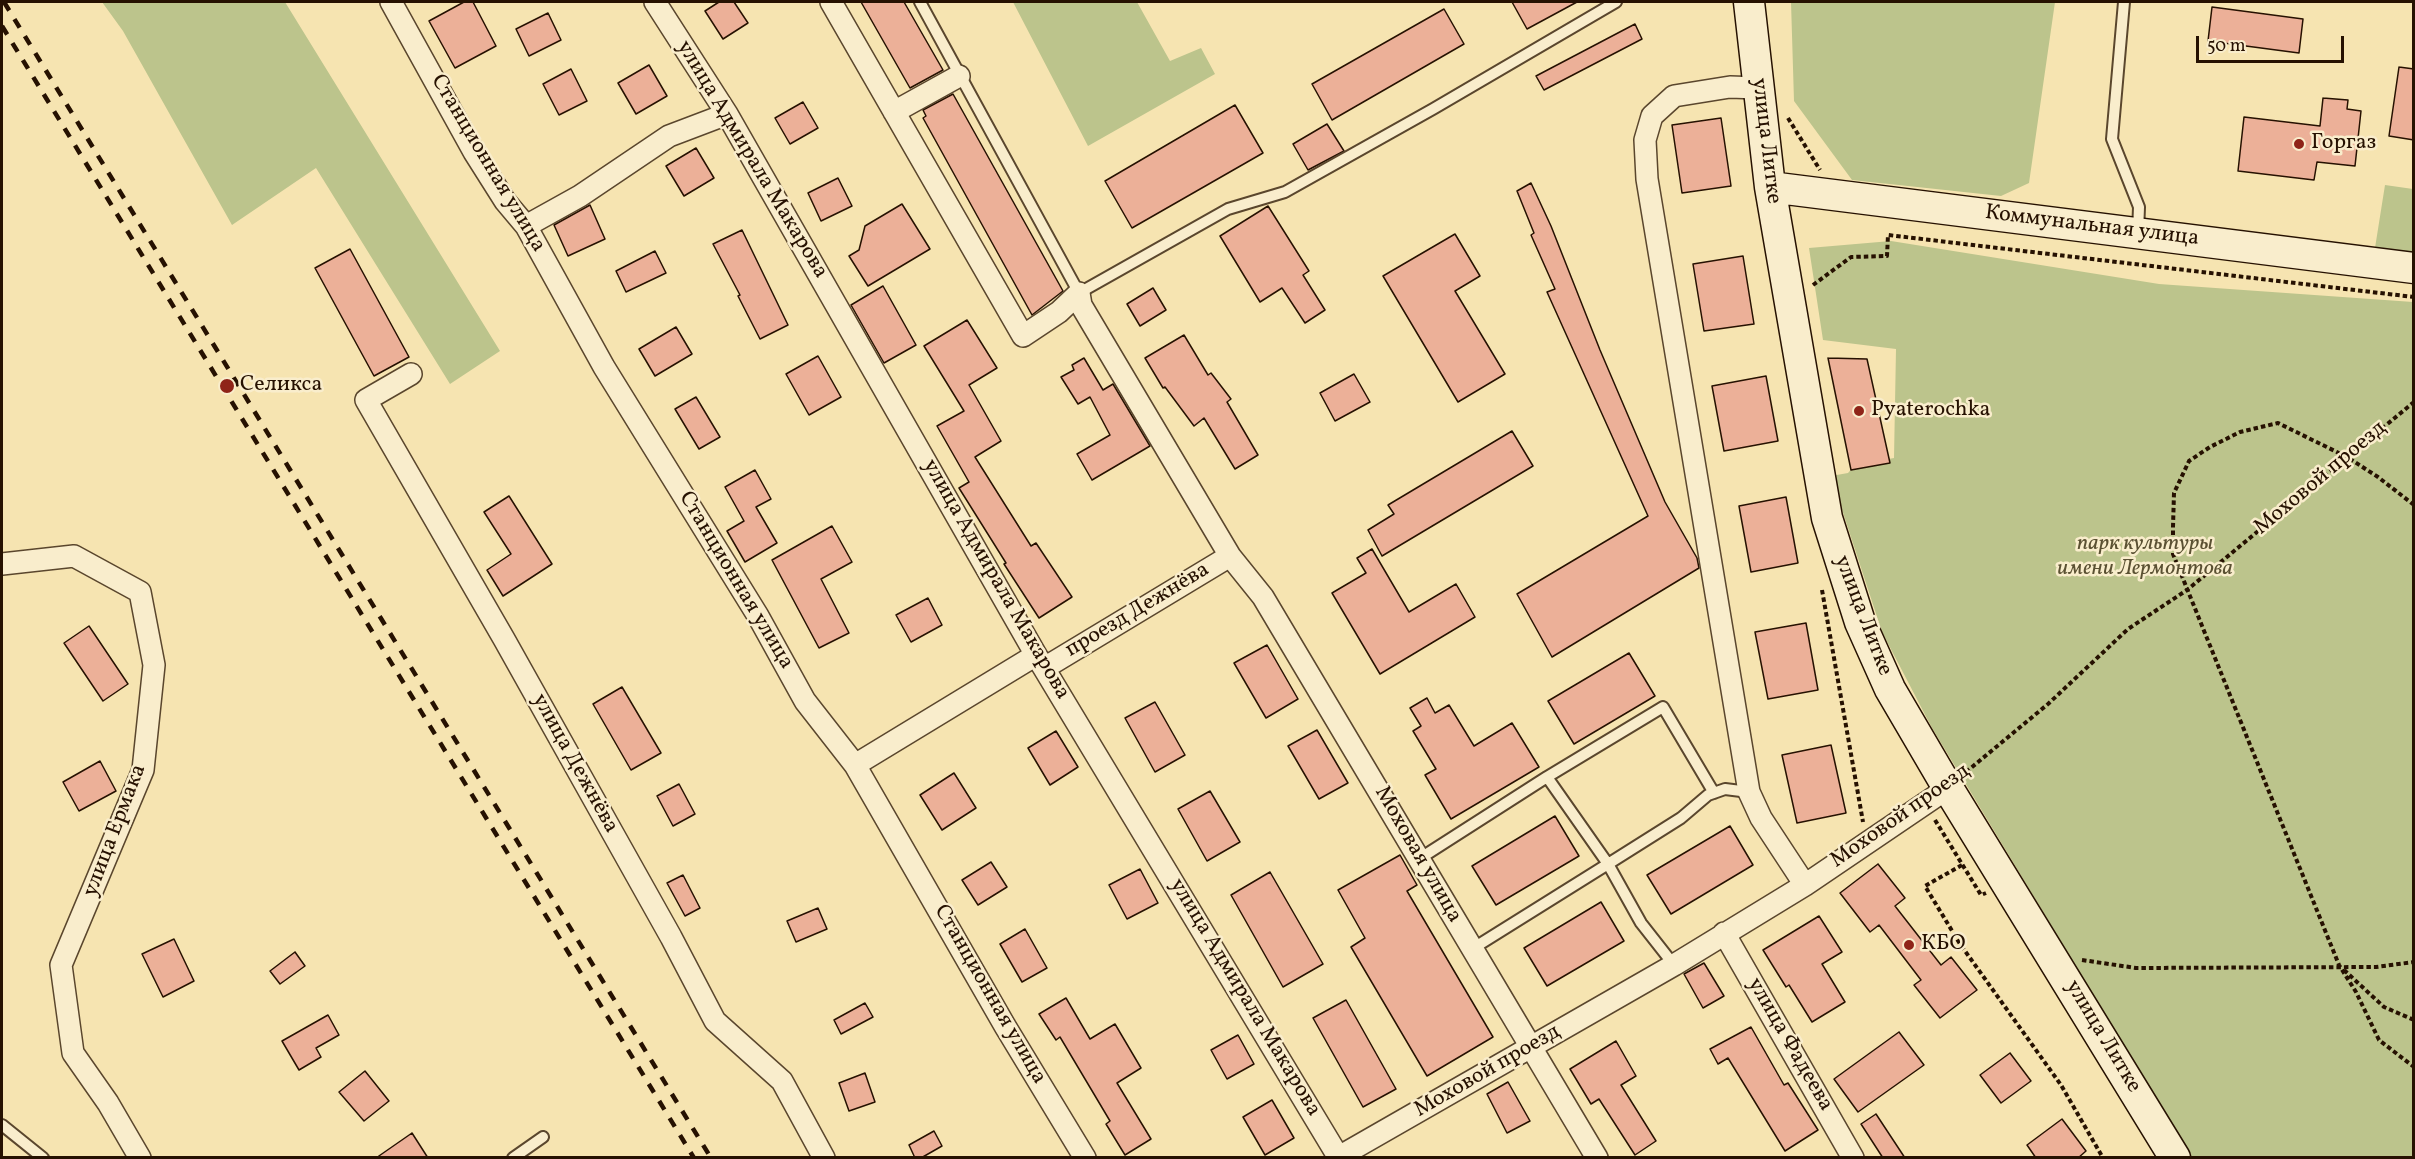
<!DOCTYPE html>
<meta charset="utf-8">
<style>
body{margin:0}
#map{position:relative;width:2415px;height:1159px;overflow:hidden;background:#f6e4b1;font-family:Vollkorn,serif}
canvas{display:block}
.frame{position:absolute;inset:0;border:3px solid #261101;pointer-events:none}
.scale{position:absolute;left:2196px;top:36px;width:148px;height:27px;box-sizing:border-box;border:3px solid #261101;border-top:0;padding-left:8px;font-size:18px;line-height:21px;white-space:nowrap;color:#261101;-webkit-text-stroke:4px #f9edcc;paint-order:stroke}
</style>
<div id="map">
<canvas width="2415" height="1159"></canvas>
<div class="frame"></div>
<div class="scale">50 m</div>
</div>
<script>
const c = document.querySelector('canvas').getContext('2d');
c.lineJoin = 'round';
function fillPath(path, color) { c.fillStyle = color; c.fill(path, 'evenodd'); }
const shape = rows => new Path2D(rows.map(r => 'M' + r).join(''));
function strokePath(path, color, width, dash) { c.strokeStyle = color; c.lineWidth = width; c.lineCap = dash ? 'butt' : 'round'; c.setLineDash(dash || []); c.stroke(path); }
function drawText(font, color, halo, rows, align = 'center') {
  c.font = font + ' Vollkorn,serif'; c.lineWidth = 5; c.setLineDash([]); c.textBaseline = 'middle'; c.strokeStyle = halo; c.fillStyle = color; for (const [text, x, y, turn = 0] of rows) {
    c.save(); c.translate(x, y); c.rotate((+turn || 0) * Math.PI / 180); c.textAlign = isNaN(turn) ? turn : align; if (halo) c.strokeText(text, 0, 0); c.fillText(text, 0, 0); c.restore();
  }
}
fillPath(shape([
 [102,2,285,2,500,351,450,384,316,168,232,225,123,31],
 [1013,2,1137,2,1170,61,1201,48,1215,74,1088,146],
 [1791,2,2055,2,2029,183,2001,196,1852,180,1794,101],
 [2385,185,2413,189,2413,253,2375,248],
 [1891,241,2159,284,2413,302,2413,1157,2191,1157,1932,728,1882,632,1831,476,1848,473,1855,465,1894,458,1896,349,1823,340,1809,248]
]), '#bcc48c');
const building = shape([
 [464,2,473,2,496,46,455,68,429,21,464,2],
 [719,2,734,2,748,23,723,39,705,11,719,2],
 [861,2,904,2,943,70,910,88,861,2],
 [1512,2,1577,2,1527,29,1512,2],
 [2212,7,2303,19,2299,53,2208,41,2212,7],
 [1444,9,1464,44,1332,120,1312,84,1444,9],
 [548,13,561,40,529,56,516,29,548,13],
 [1635,24,1642,39,1544,90,1536,76,1635,24],
 [649,65,667,96,636,114,618,83,649,65],
 [2399,67,2414,69,2414,140,2389,136,2399,67],
 [571,69,587,101,559,115,543,84,571,69],
 [953,94,1063,291,1032,315,923,118,926,116,923,110,953,94],
 [2323,98,2348,100,2347,109,2361,111,2355,166,2317,162,2314,180,2238,171,2244,117,2320,126,2323,98],
 [803,102,818,128,790,144,775,118,803,102],
 [1235,105,1263,153,1132,228,1105,181,1235,105],
 [1721,118,1731,186,1682,193,1672,125,1721,118],
 [1327,124,1344,151,1308,170,1293,144,1327,124],
 [696,148,714,178,684,196,666,166,696,148],
 [838,178,852,206,821,221,808,193,838,178],
 [1531,183,1551,226,1600,350,1665,502,1697,558,1699,568,1552,657,1517,594,1648,516,1547,292,1555,289,1531,235,1534,233,1517,191,1531,183],
 [902,204,930,249,868,286,849,256,859,250,865,226,902,204],
 [590,205,605,239,568,256,554,225,590,205],
 [1268,206,1309,271,1303,275,1325,310,1305,323,1282,288,1260,302,1220,236,1268,206],
 [742,230,788,325,760,339,738,296,740,295,713,244,742,230],
 [1455,234,1480,276,1455,291,1505,374,1458,402,1383,276,1455,234],
 [350,249,409,357,374,376,315,268,350,249],
 [655,251,666,273,626,292,616,271,655,251],
 [1743,256,1754,324,1704,331,1693,264,1743,256],
 [883,286,916,345,884,363,851,305,883,286],
 [1153,288,1166,310,1140,326,1127,304,1153,288],
 [967,320,997,368,969,385,1001,441,975,457,1031,546,1036,543,1072,597,1039,618,1004,564,1006,563,959,488,969,482,937,426,964,411,924,346,967,320],
 [676,327,692,354,655,376,639,349,676,327],
 [1184,335,1208,375,1211,373,1231,399,1227,402,1258,455,1235,469,1204,418,1194,426,1165,387,1163,388,1145,358,1184,335],
 [818,356,841,397,809,415,786,374,818,356],
 [1084,358,1103,390,1113,384,1150,446,1092,480,1077,454,1110,435,1090,397,1078,404,1061,377,1074,370,1072,365,1084,358],
 [1828,358,1867,359,1890,463,1851,470,1828,358],
 [1354,374,1370,402,1335,421,1320,393,1354,374],
 [1766,376,1778,441,1724,451,1712,386,1766,376],
 [696,397,720,437,699,449,675,409,696,397],
 [1512,431,1533,466,1382,556,1368,530,1394,514,1388,505,1512,431],
 [755,470,771,499,756,507,777,543,745,562,727,531,744,521,725,487,755,470],
 [509,496,552,564,503,596,487,570,511,554,484,512,509,496],
 [1786,497,1798,563,1751,572,1739,506,1786,497],
 [832,526,852,562,821,579,849,633,819,648,772,560,832,526],
 [1372,549,1409,612,1456,584,1475,617,1380,674,1332,593,1366,573,1357,558,1372,549],
 [928,598,942,625,911,642,896,615,928,598],
 [1806,623,1818,690,1768,699,1755,632,1806,623],
 [89,626,128,684,103,701,64,643,89,626],
 [1267,645,1298,699,1266,718,1234,663,1267,645],
 [1629,653,1655,696,1574,744,1548,701,1629,653],
 [622,687,661,753,631,770,593,704,622,687],
 [1427,698,1435,713,1449,705,1474,746,1512,723,1539,767,1451,819,1425,775,1436,769,1413,731,1421,726,1410,708,1427,698],
 [1155,702,1185,755,1155,772,1125,718,1155,702],
 [1317,730,1348,783,1319,799,1288,746,1317,730],
 [1056,731,1078,767,1050,785,1028,748,1056,731],
 [1831,745,1846,813,1797,823,1782,755,1831,745],
 [100,761,116,791,79,811,63,782,100,761],
 [954,773,976,808,942,830,920,795,954,773],
 [679,784,695,814,673,826,657,796,679,784],
 [1210,791,1240,842,1207,861,1178,809,1210,791],
 [1555,816,1579,856,1496,905,1472,866,1555,816],
 [1730,826,1753,865,1671,914,1647,875,1730,826],
 [1400,855,1417,885,1407,891,1493,1037,1427,1076,1351,947,1365,938,1338,890,1400,855],
 [991,862,1007,887,978,905,962,880,991,862],
 [1878,864,1905,898,1895,906,1941,965,1951,957,1977,990,1940,1018,1914,985,1921,980,1879,925,1870,932,1840,893,1878,864],
 [1140,869,1158,903,1127,919,1109,885,1140,869],
 [1270,872,1323,964,1283,987,1231,895,1270,872],
 [683,875,700,908,685,916,667,883,683,875],
 [1601,902,1624,941,1547,986,1524,948,1601,902],
 [818,908,827,929,796,942,787,921,818,908],
 [1819,916,1842,952,1822,964,1845,1002,1812,1022,1789,985,1786,987,1763,950,1819,916],
 [1025,929,1047,968,1022,982,1000,944,1025,929],
 [174,939,194,981,163,997,142,954,174,939],
 [295,952,305,966,280,984,270,971,295,952],
 [1704,963,1724,996,1703,1008,1684,974,1704,963],
 [1066,998,1090,1039,1115,1024,1141,1068,1117,1083,1151,1139,1125,1155,1106,1124,1110,1121,1060,1037,1056,1040,1039,1014,1066,998],
 [1346,1000,1396,1089,1363,1107,1313,1018,1346,1000],
 [865,1003,873,1017,841,1034,834,1020,865,1003],
 [328,1015,339,1035,316,1048,321,1057,299,1070,282,1041,328,1015],
 [1751,1027,1784,1085,1788,1083,1818,1130,1785,1151,1728,1058,1718,1064,1710,1049,1751,1027],
 [1899,1032,1924,1065,1858,1112,1834,1079,1899,1032],
 [1238,1035,1254,1064,1227,1079,1211,1050,1238,1035],
 [1616,1041,1636,1076,1621,1085,1656,1141,1635,1155,1599,1099,1591,1104,1570,1069,1616,1041],
 [2010,1053,2031,1081,2001,1103,1980,1075,2010,1053],
 [365,1071,389,1101,364,1121,339,1092,365,1071],
 [865,1073,875,1102,849,1111,839,1083,865,1073],
 [1508,1082,1530,1121,1507,1133,1487,1094,1508,1082],
 [1272,1100,1294,1138,1265,1155,1243,1117,1272,1100],
 [1876,1114,1905,1158,1883,1158,1861,1124,1876,1114],
 [2062,1119,2086,1151,2078,1158,2036,1158,2027,1145,2062,1119],
 [934,1131,942,1146,921,1158,915,1158,909,1145,934,1131],
 [412,1133,428,1158,376,1158,412,1133]
]);
fillPath(building, '#ecb098');
strokePath(building, '#261101', 1.5);
const lane = shape([
 [920,2,1079,293,1228,209,1285,192,1433,109,1616,2],
 [2124,2,2112,139,2139,207,2138,233],
 [1419,859,1547,777],
 [1472,949,1608,864,1547,777,1663,707,1714,793],
 [1674,965,1641,923,1608,864,1681,818,1708,795,1725,789,1749,792],
 [2,1125,43,1158],
 [513,1158,543,1137]
]);
const street = shape([
 [391,2,474,152,505,201,526,226,604,367,758,616,805,701,855,765,1005,1026,1085,1158],
 [655,2,727,114,1036,655,1339,1158],
 [831,2,1023,336,1059,312,1079,293,1081,305,1230,556,1263,597,1597,1158],
 [1758,88,1730,87,1674,96,1652,116,1645,140,1647,179,1749,792,1761,818,1805,885],
 [894,112,959,76],
 [526,226,580,196,669,136,727,114],
 [411,374,366,400,504,639,671,937,715,1021,782,1081,824,1158],
 [2,564,74,556,140,592,154,665,143,770,61,965,73,1053,108,1103,140,1158],
 [1046,667,1230,556],
 [855,765,1036,655],
 [1724,933,1853,1158],
 [1337,1158,1674,965,1805,885,1948,788]
]);
const secondary = shape([
 [1749,2,1770,187,1827,518,1860,622,1890,689,1948,788,2175,1158],
 [1770,187,2414,268]
]);
strokePath(lane, '#5a462d', 14);
strokePath(street, '#5a462d', 24);
strokePath(secondary, '#261101', 33);
strokePath(shape([
 [1788,118,1820,170],
 [1813,285,1851,257,1887,256,1888,235,2414,297],
 [2414,505,2378,477,2347,457,2278,423,2240,432,2210,447,2189,461,2174,493,2173,527,2173,554,2339,965,2356,992,2379,1040,2414,1067],
 [1822,590,1863,822],
 [1966,772,2048,704,2128,629,2187,590,2414,402],
 [1935,820,1981,895,1986,893],
 [1962,865,1925,886,1960,944,2061,1085,2103,1158],
 [2082,960,2136,968,2376,967,2414,962],
 [2344,970,2384,1007,2414,1020]
]), '#261101', 4, [4.5, 3]);
strokePath(lane, '#f9edcc', 10);
strokePath(street, '#f9edcc', 21);
strokePath(secondary, '#f9edcc', 30);
strokePath(shape([
 [4,2,711,1158],
 [2,26,694,1158]
]), '#261101', 4.5, [10, 10]);
for (const [x, y, r, color] of [
 [2299,144,6,"#8f2418"],
 [227,386,8,"#8f2418"],
 [1859,411,6,"#8f2418"],
 [1909,945,6,"#8f2418"]
]) { const dot = new Path2D(); dot.arc(x, y, r, 0, 2 * Math.PI); c.fillStyle = color; c.fill(dot); strokePath(dot, '#f9edcc', 2); }
drawText('22px', '#261101', '#f9edcc', [
 ["улица Литке",1765,141,83],
 ["улица Адмирала Макарова",751,160,59],
 ["Станционная улица",487,164,59],
 ["Коммунальная улица",2092,227,7],
 ["Моховой проезд",2321,479,-40],
 ["улица Адмирала Макарова",995,580,60],
 ["Станционная улица",735,581,59],
 ["проезд Дежнёва",1138,611,-31],
 ["улица Литке",1862,616,69],
 ["улица Дежнёва",574,764,61],
 ["Моховой проезд",1901,817,-35],
 ["улица Ермака",116,831,-69],
 ["Моховая улица",1417,855,60],
 ["Станционная улица",989,995,60],
 ["улица Адмирала Макарова",1244,998,59],
 ["улица Литке",2102,1037,59],
 ["улица Фадеева",1789,1045,60],
 ["Моховой проезд",1488,1072,-30]
]);
drawText('22px', '#261101', '#f9edcc', [
 ["Горгаз",2311,144],
 ["Селикса",240,386],
 ["Pyaterochka",1871,411],
 ["КБО",1921,945]
], 'left');
drawText('italic 22px', '#5a5032', '#f9edcc', [
 ["парк культуры",2145,545],
 ["имени Лермонтова",2145,570]
]);
</script>
